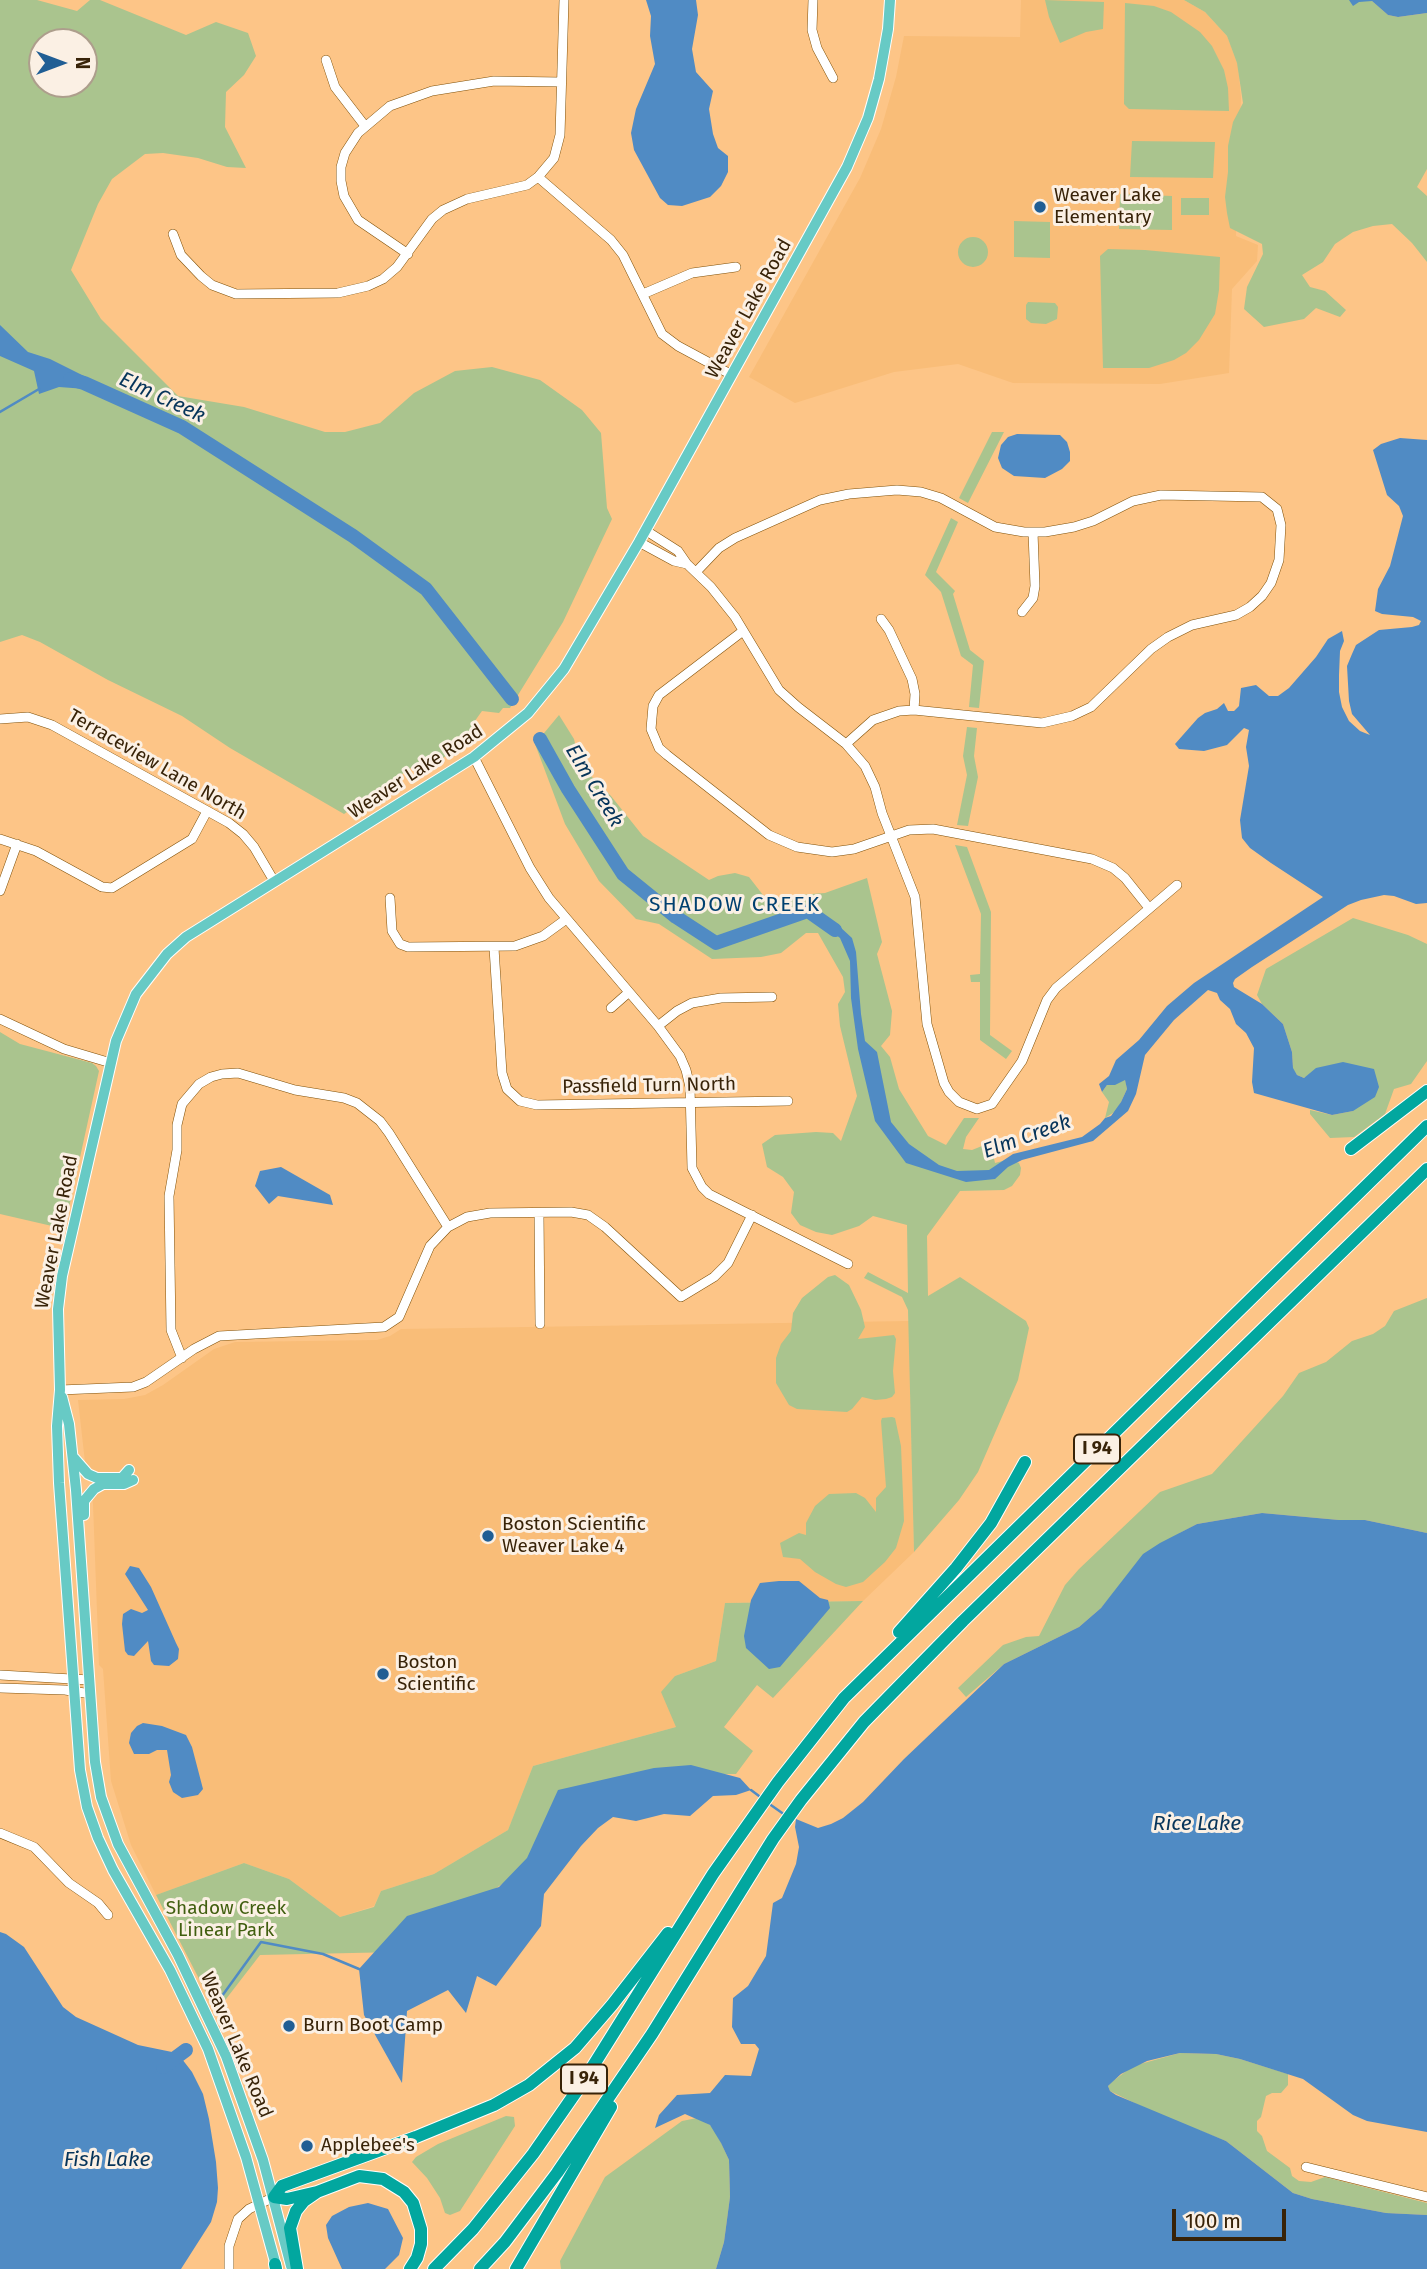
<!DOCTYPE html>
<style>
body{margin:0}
#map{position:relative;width:1427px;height:2269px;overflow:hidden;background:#fdc587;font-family:"Fira Sans",sans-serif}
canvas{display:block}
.north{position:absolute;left:28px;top:28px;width:70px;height:70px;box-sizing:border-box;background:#fbf0e4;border:2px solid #ad9e8c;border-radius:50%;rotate:90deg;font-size:19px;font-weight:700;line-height:28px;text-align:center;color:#382308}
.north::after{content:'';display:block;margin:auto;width:24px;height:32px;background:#205e94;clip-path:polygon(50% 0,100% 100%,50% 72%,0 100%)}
.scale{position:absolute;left:1172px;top:2209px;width:114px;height:32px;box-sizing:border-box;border:4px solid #382308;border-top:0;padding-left:9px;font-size:21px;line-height:24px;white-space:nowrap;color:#382308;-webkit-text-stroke:5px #fbf0e4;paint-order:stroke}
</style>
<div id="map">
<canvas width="1427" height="2269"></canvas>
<div class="north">N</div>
<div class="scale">100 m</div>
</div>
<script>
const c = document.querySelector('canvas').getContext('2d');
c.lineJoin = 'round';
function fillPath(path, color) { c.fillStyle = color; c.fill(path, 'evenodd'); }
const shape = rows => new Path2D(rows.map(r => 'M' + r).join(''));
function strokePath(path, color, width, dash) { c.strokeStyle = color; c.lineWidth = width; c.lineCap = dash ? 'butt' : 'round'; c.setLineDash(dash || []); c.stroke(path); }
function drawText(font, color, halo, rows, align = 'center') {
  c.font = font + ' "Fira Sans",sans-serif'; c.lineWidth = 6; c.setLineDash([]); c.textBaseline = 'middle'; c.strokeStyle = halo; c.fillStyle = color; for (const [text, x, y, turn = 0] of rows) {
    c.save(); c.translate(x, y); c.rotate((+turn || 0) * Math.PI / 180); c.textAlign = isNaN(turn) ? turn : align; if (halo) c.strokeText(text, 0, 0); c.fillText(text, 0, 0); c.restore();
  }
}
fillPath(shape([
 [1021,0,1184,0,1205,12,1227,36,1238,65,1241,97,1236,236,1258,245,1257,261,1232,289,1229,373,1160,384,1013,383,958,364,894,372,795,403,749,377,860,178,881,129,896,77,904,36,1020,37],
 [909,1321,914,1552,863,1601,725,1603,716,1661,675,1676,676,1727,533,1766,508,1830,434,1874,381,1891,374,1906,340,1917,289,1879,244,1863,156,1895,131,1845,111,1781,103,1669,99,1665,93,1504,89,1470,85,1462,78,1400,124,1399,145,1395,163,1385,214,1349,235,1342,377,1340,390,1336,401,1329]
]), '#f9bd78');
fillPath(shape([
 [0,0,37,0,77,11,90,0,100,0,186,35,216,22,248,33,256,56,244,75,226,92,225,127,246,168,227,167,198,158,163,153,145,154,112,179,98,204,71,270,101,319,178,396,244,407,325,432,345,432,380,423,414,393,455,371,492,367,540,380,582,410,601,433,607,508,612,519,563,622,510,708,503,708,499,713,482,711,472,725,472,739,432,765,424,759,344,814,230,748,182,716,108,680,40,642,22,635,0,642],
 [42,42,84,42,84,84,42,84],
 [1045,0,1104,2,1103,29,1086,32,1060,43,1049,17],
 [1184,0,1371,0,1388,15,1398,17,1427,13,1427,169,1417,187,1427,196,1427,275,1427,262,1412,243,1392,224,1373,226,1353,232,1335,244,1323,262,1302,275,1310,287,1325,291,1346,310,1340,317,1316,308,1304,319,1264,327,1244,309,1247,287,1263,254,1262,244,1230,228,1227,213,1225,197,1228,172,1228,146,1233,122,1243,103,1237,63,1227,36,1205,12],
 [1125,3,1154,6,1171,12,1200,32,1212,46,1224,70,1228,88,1229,111,1129,109,1124,104],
 [1132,141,1215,142,1213,178,1130,177],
 [1120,194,1172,196,1172,230,1119,229],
 [1181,198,1209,198,1209,215,1181,215],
 [1014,221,1050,222,1050,258,1014,257],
 '958 252a15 15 0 1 1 30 0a15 15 0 1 1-30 0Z',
 [1108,249,1145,250,1220,257,1219,290,1215,314,1199,340,1186,353,1174,360,1149,368,1103,368,1100,256],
 [1028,302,1055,303,1058,307,1057,319,1046,324,1031,323,1026,319,1026,305],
 [992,432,1004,432,968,503,959,498],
 [951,518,958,522,936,572,955,591,953,594,970,650,984,661,979,708,969,707,973,665,961,656,941,592,925,575],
 [559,715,574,739,580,765,611,796,643,836,709,880,718,876,735,873,749,877,763,895,775,901,798,895,825,893,867,878,882,942,877,954,892,1011,890,1035,881,1046,890,1057,899,1089,928,1136,946,1145,964,1118,979,1118,966,1137,963,1149,972,1150,982,1146,993,1154,995,1163,1010,1159,1019,1163,1021,1168,1020,1175,1012,1186,1004,1190,960,1191,927,1236,928,1296,960,1277,1026,1321,1029,1328,1018,1380,978,1472,959,1500,914,1552,908,1310,902,1297,864,1278,868,1272,908,1293,907,1225,873,1216,859,1226,832,1235,816,1232,800,1225,791,1213,794,1192,783,1177,767,1167,762,1144,775,1135,816,1132,833,1133,841,1141,857,1096,840,1026,838,1004,845,992,843,977,818,933,806,933,781,953,761,957,712,959,659,924,636,919,599,881,565,824,535,744],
 [967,727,977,728,974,756,978,777,968,826,957,825,967,775,963,756],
 [955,845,967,847,991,912,990,1035,1012,1051,1006,1059,980,1040,980,982,971,982,970,975,980,974,981,914],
 [1353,918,1408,935,1427,944,1427,1061,1411,1084,1394,1089,1385,1114,1354,1137,1330,1138,1310,1114,1310,1110,1332,1115,1353,1111,1311,1074,1304,1078,1297,1075,1293,1069,1292,1052,1283,1024,1262,1004,1257,995,1266,969],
 [0,1032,20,1044,92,1063,96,1066,99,1071,66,1221,52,1226,0,1214],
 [1125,1079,1127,1089,1121,1102,1116,1111,1105,1118,1109,1102,1102,1092,1107,1085],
 [835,1275,849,1285,861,1310,865,1327,858,1339,894,1335,896,1339,893,1371,895,1393,892,1397,886,1399,875,1400,862,1397,852,1409,847,1412,797,1409,789,1405,776,1383,776,1358,781,1344,791,1331,793,1313,802,1298,828,1277],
 [1427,1298,1427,1533,1365,1520,1339,1520,1262,1513,1197,1524,1180,1533,1120,1586,1101,1608,1079,1627,1004,1664,966,1697,958,1688,1003,1645,1026,1637,1039,1636,1065,1585,1079,1569,1160,1492,1212,1474,1283,1396,1299,1373,1326,1362,1352,1341,1373,1334,1385,1326,1394,1311],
 [892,1417,895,1418,901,1446,904,1521,896,1548,885,1562,863,1582,846,1587,836,1584,815,1572,800,1559,783,1557,780,1543,799,1533,806,1535,806,1523,815,1506,829,1494,856,1493,865,1498,876,1512,876,1498,886,1487,881,1421,882,1418],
 [863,1601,773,1698,757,1685,724,1727,753,1751,736,1774,671,1774,398,1952,260,1955,216,2012,156,1895,244,1863,289,1879,340,1917,374,1907,381,1891,434,1874,508,1830,533,1766,676,1727,661,1692,675,1676,716,1661,725,1603],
 [1180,2053,1216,2054,1240,2059,1288,2074,1288,2085,1281,2093,1272,2093,1266,2096,1261,2117,1257,2121,1257,2131,1262,2136,1267,2151,1290,2168,1292,2176,1299,2181,1311,2182,1325,2177,1427,2203,1427,2215,1386,2213,1312,2199,1293,2193,1226,2141,1155,2113,1110,2091,1108,2086,1113,2081,1133,2066],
 [506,2116,514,2117,515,2126,460,2211,450,2215,445,2213,440,2198,427,2178,412,2162,416,2157,438,2144],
 [697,2118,710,2125,716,2132,729,2160,730,2197,724,2242,716,2269,561,2269,560,2261,605,2177,682,2121]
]), '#aac48e');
fillPath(shape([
 [646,0,696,0,698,15,692,49,696,72,713,91,709,109,713,134,718,148,728,156,728,172,721,186,710,197,682,206,668,205,660,198,634,150,631,133,636,109,655,64,650,36,651,16],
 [1349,0,1427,0,1427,13,1398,17,1388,15,1372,1,1359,2,1353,6],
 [0,325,28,352,50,359,90,379,86,389,59,387,39,394,34,371,0,356],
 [1017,434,1060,435,1067,442,1070,452,1070,461,1062,469,1045,478,1014,476,1002,468,998,458,1001,445,1008,437],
 [1400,438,1427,440,1427,903,1416,904,1394,896,1384,895,1361,900,1348,905,1252,967,1235,979,1233,983,1234,987,1262,1004,1283,1024,1292,1052,1293,1068,1297,1075,1304,1078,1316,1068,1343,1062,1374,1069,1379,1087,1375,1097,1353,1111,1332,1115,1254,1093,1252,1082,1254,1048,1246,1033,1236,1024,1230,1009,1220,1000,1217,993,1208,990,1174,1020,1145,1055,1136,1094,1128,1111,1093,1141,1022,1160,1008,1167,995,1179,966,1182,906,1163,875,1121,858,1049,851,998,850,961,840,938,820,922,822,917,839,926,852,938,856,952,861,1014,865,1041,877,1052,891,1122,909,1144,939,1165,957,1171,989,1170,1013,1154,1082,1137,1100,1124,1105,1118,1111,1116,1121,1102,1127,1089,1125,1080,1115,1085,1107,1085,1102,1092,1099,1084,1109,1076,1116,1060,1139,1040,1167,1006,1194,983,1323,897,1271,863,1250,848,1242,838,1240,820,1249,766,1246,747,1249,730,1244,728,1227,745,1204,751,1179,749,1175,744,1198,718,1205,713,1217,709,1224,703,1228,711,1234,711,1239,706,1241,688,1256,685,1269,696,1278,696,1289,688,1316,657,1328,639,1342,631,1344,641,1340,651,1339,675,1339,692,1342,707,1349,721,1360,731,1370,735,1352,714,1349,701,1347,666,1352,654,1356,645,1379,630,1412,627,1419,625,1421,621,1413,617,1382,614,1375,611,1378,589,1390,566,1403,516,1399,506,1387,495,1373,450,1381,444],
 [281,1167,330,1195,333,1205,278,1196,269,1204,255,1186,260,1171],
 [1262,1513,1339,1520,1365,1520,1427,1533,1427,2132,1367,2121,1353,2115,1303,2079,1240,2059,1216,2054,1180,2053,1147,2061,1121,2074,1108,2086,1110,2091,1116,2095,1226,2141,1293,2193,1312,2199,1386,2213,1427,2215,1427,2269,716,2269,724,2242,730,2197,729,2160,721,2143,710,2125,685,2114,655,2128,659,2115,677,2095,710,2093,725,2075,751,2076,759,2049,755,2044,741,2044,732,2027,733,1998,748,1986,766,1956,773,1903,782,1898,796,1864,799,1847,795,1827,796,1819,818,1828,831,1824,843,1818,863,1802,904,1759,1004,1664,1079,1627,1101,1608,1143,1554,1160,1543,1197,1524],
 [130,1566,139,1568,151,1587,176,1643,179,1649,178,1659,169,1666,154,1665,151,1661,148,1641,134,1656,128,1655,125,1651,122,1624,123,1614,131,1609,142,1613,148,1610,125,1574],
 [779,1581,799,1581,820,1598,828,1600,830,1608,780,1667,769,1669,746,1648,744,1636,751,1600,760,1583],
 [143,1723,162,1726,186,1735,192,1747,203,1789,198,1795,182,1798,173,1792,169,1782,171,1775,167,1750,157,1750,149,1754,134,1754,129,1743,131,1733,137,1726],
 [691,1765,740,1778,751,1790,736,1795,713,1796,690,1816,664,1814,636,1821,613,1817,598,1828,581,1846,544,1894,541,1926,496,1986,477,1976,466,2013,448,1990,407,2011,402,2083,364,2015,359,1969,407,1916,499,1887,527,1858,558,1790,654,1768],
 [0,1932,6,1934,24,1947,63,2007,76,2017,138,2045,172,2052,182,2059,192,2072,203,2094,209,2119,216,2162,218,2188,217,2202,211,2222,181,2269,0,2269],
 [368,2203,388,2209,403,2238,399,2255,385,2269,342,2269,328,2238,326,2225,332,2216,349,2207]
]), '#508bc4');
strokePath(shape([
 [0,412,39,389],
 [751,1790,763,1799],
 [768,1803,785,1815],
 [222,1996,261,1942,323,1954,359,1969]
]), '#508bc4', 2.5);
strokePath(shape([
 [70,379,84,383,182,427,353,536,426,589,512,699],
 [540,739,568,789,623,874,676,917,716,943,808,911,835,930],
 [163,2067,186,2050]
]), '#508bc4', 14);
const minor = shape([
 [813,0,812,30,817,48,833,78],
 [326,60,335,87,365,126],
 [538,177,611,240,623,255,662,334,678,346,732,375],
 [173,234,181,255,201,276,212,285,236,294,338,293,368,286,383,279,397,267,432,219,443,210,467,199,527,185,538,177,554,158,560,135,564,0],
 [408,254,358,220,344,196,341,181,341,167,345,153,358,133,390,106,432,91,494,81,561,82],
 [643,294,692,273,736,267],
 [645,530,678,551,687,564,711,587,735,617,779,690,798,707,846,744,865,766,875,787,882,813,915,897,927,1024,944,1083,949,1092,959,1102,977,1109,992,1104,1022,1061,1047,1000,1056,988,1177,885],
 [639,542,674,561,687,564],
 [696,572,719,548,735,538,820,500,849,494,897,490,921,492,941,498,995,527,1024,532,1045,532,1074,527,1093,521,1133,501,1161,495,1262,497,1277,509,1281,525,1279,560,1271,583,1262,596,1250,607,1236,615,1192,625,1168,637,1151,649,1091,707,1072,716,1042,723,914,710,899,711,873,720,846,744],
 [1022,612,1033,598,1035,586,1033,532],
 [881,619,889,630,912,679,915,694,914,710],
 [743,631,659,695,653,706,651,729,659,748,667,755,769,835,797,847,832,852,854,849,909,830,933,829,1092,859,1113,868,1125,878,1149,908],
 [0,719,28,717,52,725,229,823,243,834,254,847,274,881],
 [474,757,530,868,549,898,658,1026,680,1056,686,1070,690,1087,692,1168,702,1187,709,1194,848,1264],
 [0,839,36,851,102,887,112,888,192,839,207,811],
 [0,891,17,844],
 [390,898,392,931,400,944,408,947,515,946,543,936,565,920],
 [494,948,502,1073,507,1089,520,1101,537,1105,788,1101],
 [611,1008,628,993],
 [0,1019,64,1049,111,1063],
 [658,1026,677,1011,692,1003,721,998,772,997],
 [539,1213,540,1324],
 [182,1358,171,1330,169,1196,177,1150,177,1125,182,1104,199,1084,211,1077,222,1074,238,1073,295,1090,344,1098,357,1103,380,1121,389,1133,448,1227],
 [60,1390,133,1387,146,1382,194,1349,219,1336,384,1327,399,1317,430,1246,448,1227,467,1217,490,1213,571,1212,588,1215,605,1227,681,1297,714,1277,728,1263,752,1215],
 [0,1675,90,1680],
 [0,1688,65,1690,91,1694],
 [0,1833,34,1847,69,1883,98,1903,108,1915],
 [1306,2167,1427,2197],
 [229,2269,229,2246,238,2219,249,2209,274,2197]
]);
const major = shape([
 [62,1397,69,1424,76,1490,95,1762,101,1797,118,1844,178,1955,226,2056,263,2160,291,2266],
 [74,1458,88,1474,97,1478,122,1478,129,1470],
 [84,1515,84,1501,94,1489,103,1484,124,1484,133,1480],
 [277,2269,246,2157,208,2049,170,1970,113,1870,98,1838,87,1807,80,1770,59,1483,57,1426,60,1390,58,1309,62,1276,116,1041,136,994,167,954,186,937,474,757,528,713,564,669,639,542,847,167,868,118,879,79,888,29,890,0]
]);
const highway = shape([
 [1351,1149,1427,1091],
 [899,1632,956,1568,991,1523,1025,1462],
 [317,2192,287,2199,274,2197,282,2186,416,2137,494,2105,529,2085,575,2048,612,2005,668,1933],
 [275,2264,276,2269],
 [297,2269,290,2228,296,2211,304,2201,317,2192,359,2176,383,2179,404,2192,413,2203,421,2229,421,2244,417,2258,410,2269],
 [434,2269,473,2229,533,2154,583,2082,713,1874,778,1782,844,1698,1427,1126],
 [480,2269,505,2242,557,2173,652,2034,773,1839,801,1800,864,1722,963,1621,1427,1169],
 [516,2269,611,2107]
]);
strokePath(minor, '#815108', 10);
strokePath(major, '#fff', 12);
strokePath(highway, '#fff', 14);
strokePath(minor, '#fff', 9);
strokePath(major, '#67cac5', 10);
strokePath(highway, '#02a79f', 12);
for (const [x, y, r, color] of [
 [1040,207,7,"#205e94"],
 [488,1536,7,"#205e94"],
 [383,1674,7,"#205e94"],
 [289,2026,7,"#205e94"],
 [307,2146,7,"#205e94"]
]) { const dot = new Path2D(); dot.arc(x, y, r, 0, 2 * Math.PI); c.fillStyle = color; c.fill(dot); strokePath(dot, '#fbf0e4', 2.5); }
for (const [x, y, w] of [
 [1097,1449,46],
 [584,2079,46]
]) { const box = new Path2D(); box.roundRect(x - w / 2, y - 14.5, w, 29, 5); c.fillStyle = '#fbf0e4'; c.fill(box); strokePath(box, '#382308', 2); }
drawText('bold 18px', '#382308', null, [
 ["I 94",1097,1449],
 ["I 94",584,2079]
]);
drawText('19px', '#382308', '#fbf0e4', [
 ["Weaver Lake",1054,196],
 ["Elementary",1054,218],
 ["Boston Scientific",502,1525],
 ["Weaver Lake 4",502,1547],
 ["Boston",397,1663],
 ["Scientific",397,1685],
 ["Burn Boot Camp",303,2026],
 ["Applebee's",321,2146]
], 'left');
drawText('19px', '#382308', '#fbf0e4', [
 ["Weaver Lake Road",749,309,-61],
 ["Terraceview Lane North",157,765,30],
 ["Weaver Lake Road",416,772,-33],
 ["Passfield Turn North",649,1086,-1],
 ["Weaver Lake Road",57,1232,-79],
 ["Weaver Lake Road",236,2045,67]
]);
drawText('19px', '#415f10', '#fbf0e4', [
 ["Shadow Creek",226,1909],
 ["Linear Park",226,1931]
]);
drawText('italic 21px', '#06345a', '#fbf0e4', [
 ["Elm Creek",162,398,25],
 ["Elm Creek",594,786,59],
 ["Elm Creek",1027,1137,-20],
 ["Rice Lake",1197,1824],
 ["Fish Lake",107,2160]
]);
c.letterSpacing = '2px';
drawText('21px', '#004070', '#fbf0e4', [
 ["SHADOW CREEK",735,905]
]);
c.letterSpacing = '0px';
</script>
